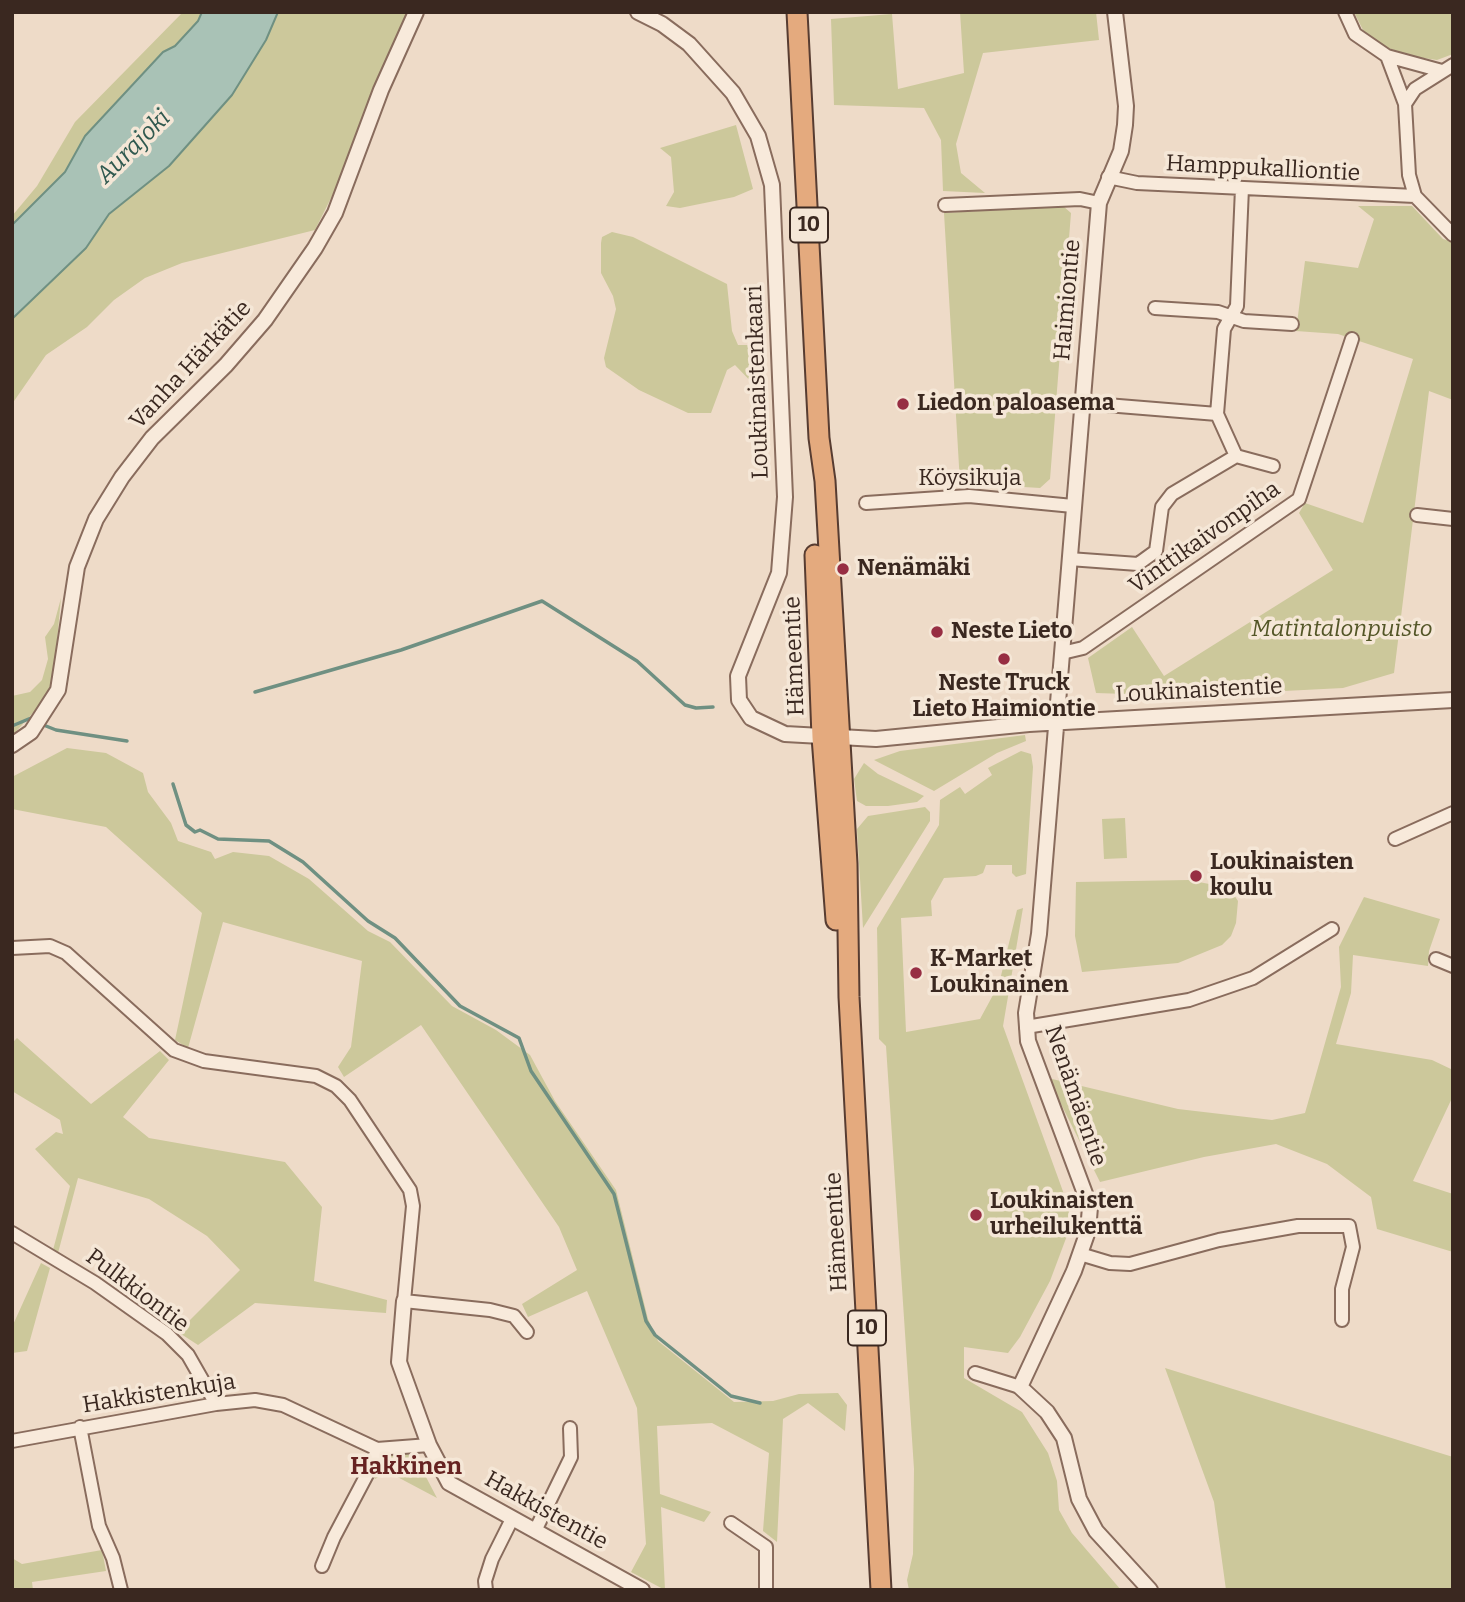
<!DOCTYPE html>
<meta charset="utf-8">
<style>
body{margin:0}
#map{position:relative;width:1465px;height:1602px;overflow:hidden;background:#eedbc8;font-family:Bitter,serif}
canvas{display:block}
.frame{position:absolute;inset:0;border:14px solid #3a2820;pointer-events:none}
</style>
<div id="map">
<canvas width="1465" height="1602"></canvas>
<div class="frame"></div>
</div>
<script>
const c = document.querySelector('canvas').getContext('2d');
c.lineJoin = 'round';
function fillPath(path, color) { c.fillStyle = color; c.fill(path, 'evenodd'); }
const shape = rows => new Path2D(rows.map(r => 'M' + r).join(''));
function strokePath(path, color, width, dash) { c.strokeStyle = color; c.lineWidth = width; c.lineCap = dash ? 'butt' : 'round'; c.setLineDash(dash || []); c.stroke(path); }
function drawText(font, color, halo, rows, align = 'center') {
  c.font = font + ' Bitter,serif'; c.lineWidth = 7; c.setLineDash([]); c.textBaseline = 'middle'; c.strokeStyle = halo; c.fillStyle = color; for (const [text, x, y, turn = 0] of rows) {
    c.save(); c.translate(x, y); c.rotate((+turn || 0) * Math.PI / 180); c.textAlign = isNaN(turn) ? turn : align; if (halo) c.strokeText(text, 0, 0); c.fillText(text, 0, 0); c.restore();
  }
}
fillPath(shape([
 [183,12,202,12,198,21,175,46,163,52,85,136,65,172,12,225,12,216,37,186,75,122],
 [278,12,408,12,373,89,336,188,315,230,182,263,145,278,114,300,87,327,46,355,12,404,12,319,86,248,109,214,169,166,266,40],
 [960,12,1096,12,1099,40,983,53,956,144,961,173,985,193,943,191,941,140,924,108,834,105,831,19,892,14,898,89,964,73],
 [1354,12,1453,12,1453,54,1437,60,1410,56,1380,45,1363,30],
 [736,125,753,189,734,197,680,208,666,206,674,192,671,157,660,148],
 [1063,206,1071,213,1050,479,1040,488,960,483,944,213],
 [1358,206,1412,206,1443,239,1453,242,1453,400,1429,391,1394,673,1343,688,1186,696,1096,693,1088,658,1132,627,1164,676,1333,570,1299,513,1305,503,1363,523,1413,359,1338,334,1296,331,1305,261,1358,268,1374,219],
 [612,232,633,237,727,284,732,331,738,345,751,345,760,391,735,365,727,370,711,413,688,413,639,390,606,367,604,358,616,309,613,296,601,273,601,243,602,237],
 [61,598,53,684,40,705,12,736,12,696,30,692,42,680,48,659,45,637,54,624],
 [1025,735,1026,741,997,753,934,791,874,760,900,751],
 [67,748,106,753,143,773,148,792,171,823,178,841,211,852,215,859,233,852,269,856,309,879,368,931,390,942,452,1006,496,1030,530,1055,555,1101,616,1190,648,1319,658,1341,734,1402,773,1401,799,1394,838,1393,847,1405,845,1431,808,1403,783,1419,777,1542,763,1531,769,1453,712,1423,657,1426,660,1494,711,1512,704,1522,661,1507,665,1590,631,1572,646,1544,637,1408,587,1291,528,1317,522,1304,577,1270,559,1227,421,1025,344,1077,338,1067,351,1047,362,961,223,922,188,1048,175,1040,202,913,106,827,12,809,12,777],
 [1021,751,1031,754,1033,767,1026,874,1016,877,1012,873,1012,865,986,865,983,873,976,876,944,878,931,901,932,916,901,918,906,1032,980,1019,999,984,1017,910,1023,908,1003,1026,1069,1208,1068,1233,1050,1281,1020,1337,1008,1353,964,1347,964,1378,1022,1412,1048,1453,1057,1481,1059,1510,1072,1533,1121,1590,909,1590,907,1580,913,1554,914,1469,886,1046,879,1039,877,928,939,825,940,800,960,787,965,794,992,775,988,768],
 [864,763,878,774,924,796,917,802,888,806,866,806,857,801,854,779],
 [925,807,930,812,930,821,863,928,857,829,868,816],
 [1125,818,1127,858,1104,859,1102,819],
 [1188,880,1220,886,1232,892,1238,901,1236,923,1231,936,1222,945,1178,963,1082,972,1075,936,1076,882],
 [1364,897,1440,919,1429,951,1428,966,1353,955,1351,993,1336,1044,1432,1060,1453,1070,1453,1096,1413,1181,1453,1194,1453,1252,1377,1229,1371,1197,1327,1164,1276,1144,1204,1157,1100,1182,1048,1078,1178,1109,1272,1120,1305,1113,1341,987,1339,947],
 [17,1038,91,1104,160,1051,169,1060,123,1117,149,1138,285,1162,322,1207,314,1281,387,1300,386,1313,255,1303,198,1345,178,1332,240,1270,207,1236,149,1199,78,1178,58,1253,53,1250,70,1186,35,1149,56,1132,63,1134,60,1120,12,1091,12,1043],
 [41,1263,50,1268,27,1351,12,1353,12,1327],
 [1165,1368,1453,1457,1453,1590,1226,1590,1214,1502],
 [405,1453,416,1458,437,1498,388,1472,375,1479,372,1474,382,1458],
 [102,1550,106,1571,32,1582,33,1590,12,1590,12,1558,22,1564]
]), '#ccc89b');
const water = shape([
 [202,12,278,12,266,40,232,95,169,166,109,214,86,248,12,319,12,225,65,172,85,136,163,52,175,46,198,21,202,12]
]);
fillPath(water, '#a9c2b6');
strokePath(water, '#6f9082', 2);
strokePath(shape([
 [255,692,401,650,542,601,637,661,685,705,696,708,713,707],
 [41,724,56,730,127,741],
 [12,726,31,718,34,720],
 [173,784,186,825,195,832,200,830,218,839,269,841,303,862,368,921,395,938,460,1006,519,1038,531,1071,614,1194,646,1321,655,1335,731,1396,760,1403]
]), '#6f9082', 3.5);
const minor = shape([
 [1345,12,1355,34,1387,56,1405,104,1409,175,1415,196,1453,235],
 [1387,56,1442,71],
 [1405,104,1415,89,1453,65],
 [1108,177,1137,183,1415,196],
 [945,205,1080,199,1099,203],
 [1155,308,1218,312,1244,321,1292,324],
 [1082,403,1217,414,1236,456,1273,466],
 [1217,414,1224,329,1237,306,1242,188],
 [866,503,969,496,1073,506],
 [1417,515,1453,519],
 [1069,559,1138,564,1156,551,1162,507,1172,494,1236,456],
 [1062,653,1083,648,1299,499,1352,339],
 [1395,839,1453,813],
 [12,948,50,946,66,953,174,1050,204,1061,316,1076,336,1086,350,1100,410,1190,413,1206,404,1301,490,1310,514,1316,527,1332],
 [1436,959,1453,966],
 [1026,1027,1189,1000,1253,978,1332,929],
 [12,1233,95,1283,167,1334,188,1355,216,1404],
 [1080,1254,1110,1263,1130,1264,1219,1240,1298,1226,1349,1226,1353,1247,1342,1289,1342,1320],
 [975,1373,1020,1387],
 [80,1427,99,1526,113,1558,121,1590],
 [12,1441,216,1404,255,1400,283,1405,377,1449,429,1445],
 [731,1523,766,1547,766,1590],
 [535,1531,571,1457,570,1428],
 [322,1566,334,1537,372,1465,377,1449],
 [486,1590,485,1581,492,1559,512,1519]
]);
const tertiary = shape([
 [638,12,662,24,689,44,733,93,758,136,772,185,785,497,779,573,738,676,739,700,751,718,785,734,876,739,1029,724,1453,700],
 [1115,12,1126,106,1125,125,1121,151,1099,203,1039,934,1026,1013,1028,1041,1090,1207,1088,1231,1074,1271,1020,1387,1047,1412,1064,1438,1079,1499,1096,1531,1150,1590],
 [12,745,31,732,58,690,77,567,96,519,122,477,152,438,226,365,265,320,315,248,335,213,381,90,416,12],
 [404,1301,399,1362,429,1445,449,1483,642,1590]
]);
const trunk = shape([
 [797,12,819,438,825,481,847,864,849,997,881,1590],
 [815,555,822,737,836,920]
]);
strokePath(minor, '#896c5d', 16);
strokePath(tertiary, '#896c5d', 18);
strokePath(trunk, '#573c31', 23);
strokePath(minor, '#f8eadb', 12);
strokePath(tertiary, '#f8eadb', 14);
strokePath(trunk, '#e4aa7e', 19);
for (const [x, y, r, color] of [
 [903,404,7,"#972e43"],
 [843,569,7,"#972e43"],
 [937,632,7,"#972e43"],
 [1004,659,7,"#972e43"],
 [1196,876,7,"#972e43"],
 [916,973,7,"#972e43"],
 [976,1215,7,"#972e43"]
]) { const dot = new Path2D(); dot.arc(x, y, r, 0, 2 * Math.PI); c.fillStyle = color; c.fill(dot); strokePath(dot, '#f5e7d7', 2.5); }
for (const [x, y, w] of [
 [809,225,38],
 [867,1328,38]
]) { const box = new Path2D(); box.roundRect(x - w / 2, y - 17.5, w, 35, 5); c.fillStyle = '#f5e7d7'; c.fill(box); strokePath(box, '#3a2820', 2); }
drawText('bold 21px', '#3a2820', null, [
 ["10",809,225],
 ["10",867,1328]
]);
drawText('23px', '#3a2820', '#f5e7d7', [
 ["Hamppukalliontie",1263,169,3],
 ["Haimiontie",1068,300,-85],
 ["Vanha Härkätie",191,365,-47],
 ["Loukinaistenkaari",758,382,-92],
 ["Köysikuja",970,479],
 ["Vinttikaivonpiha",1205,538,-35],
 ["Hämeentie",795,656,-92],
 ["Loukinaistentie",1199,691,-3],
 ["Nenämäentie",1075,1096,71],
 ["Hämeentie",837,1232,-93],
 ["Pulkkiontie",137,1291,37],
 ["Hakkistenkuja",159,1394,-9],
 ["Hakkistentie",546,1511,29]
]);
drawText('bold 23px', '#3a2820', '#f5e7d7', [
 ["Liedon paloasema",917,404],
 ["Nenämäki",857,569],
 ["Neste Lieto",951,632],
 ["Neste Truck",1004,684,"center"],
 ["Lieto Haimiontie",1004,710,"center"],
 ["Loukinaisten",1210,863],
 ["koulu",1210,889],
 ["K-Market",930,960],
 ["Loukinainen",930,986],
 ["Loukinaisten",990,1202],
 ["urheilukenttä",990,1228]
], 'left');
drawText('italic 23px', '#535627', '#f5e7d7', [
 ["Matintalonpuisto",1342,630]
]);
drawText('italic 24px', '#30594f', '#f5e7d7', [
 ["Aurajoki",134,147,-45]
]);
drawText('bold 24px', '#662221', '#f5e7d7', [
 ["Hakkinen",406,1467]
]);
</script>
